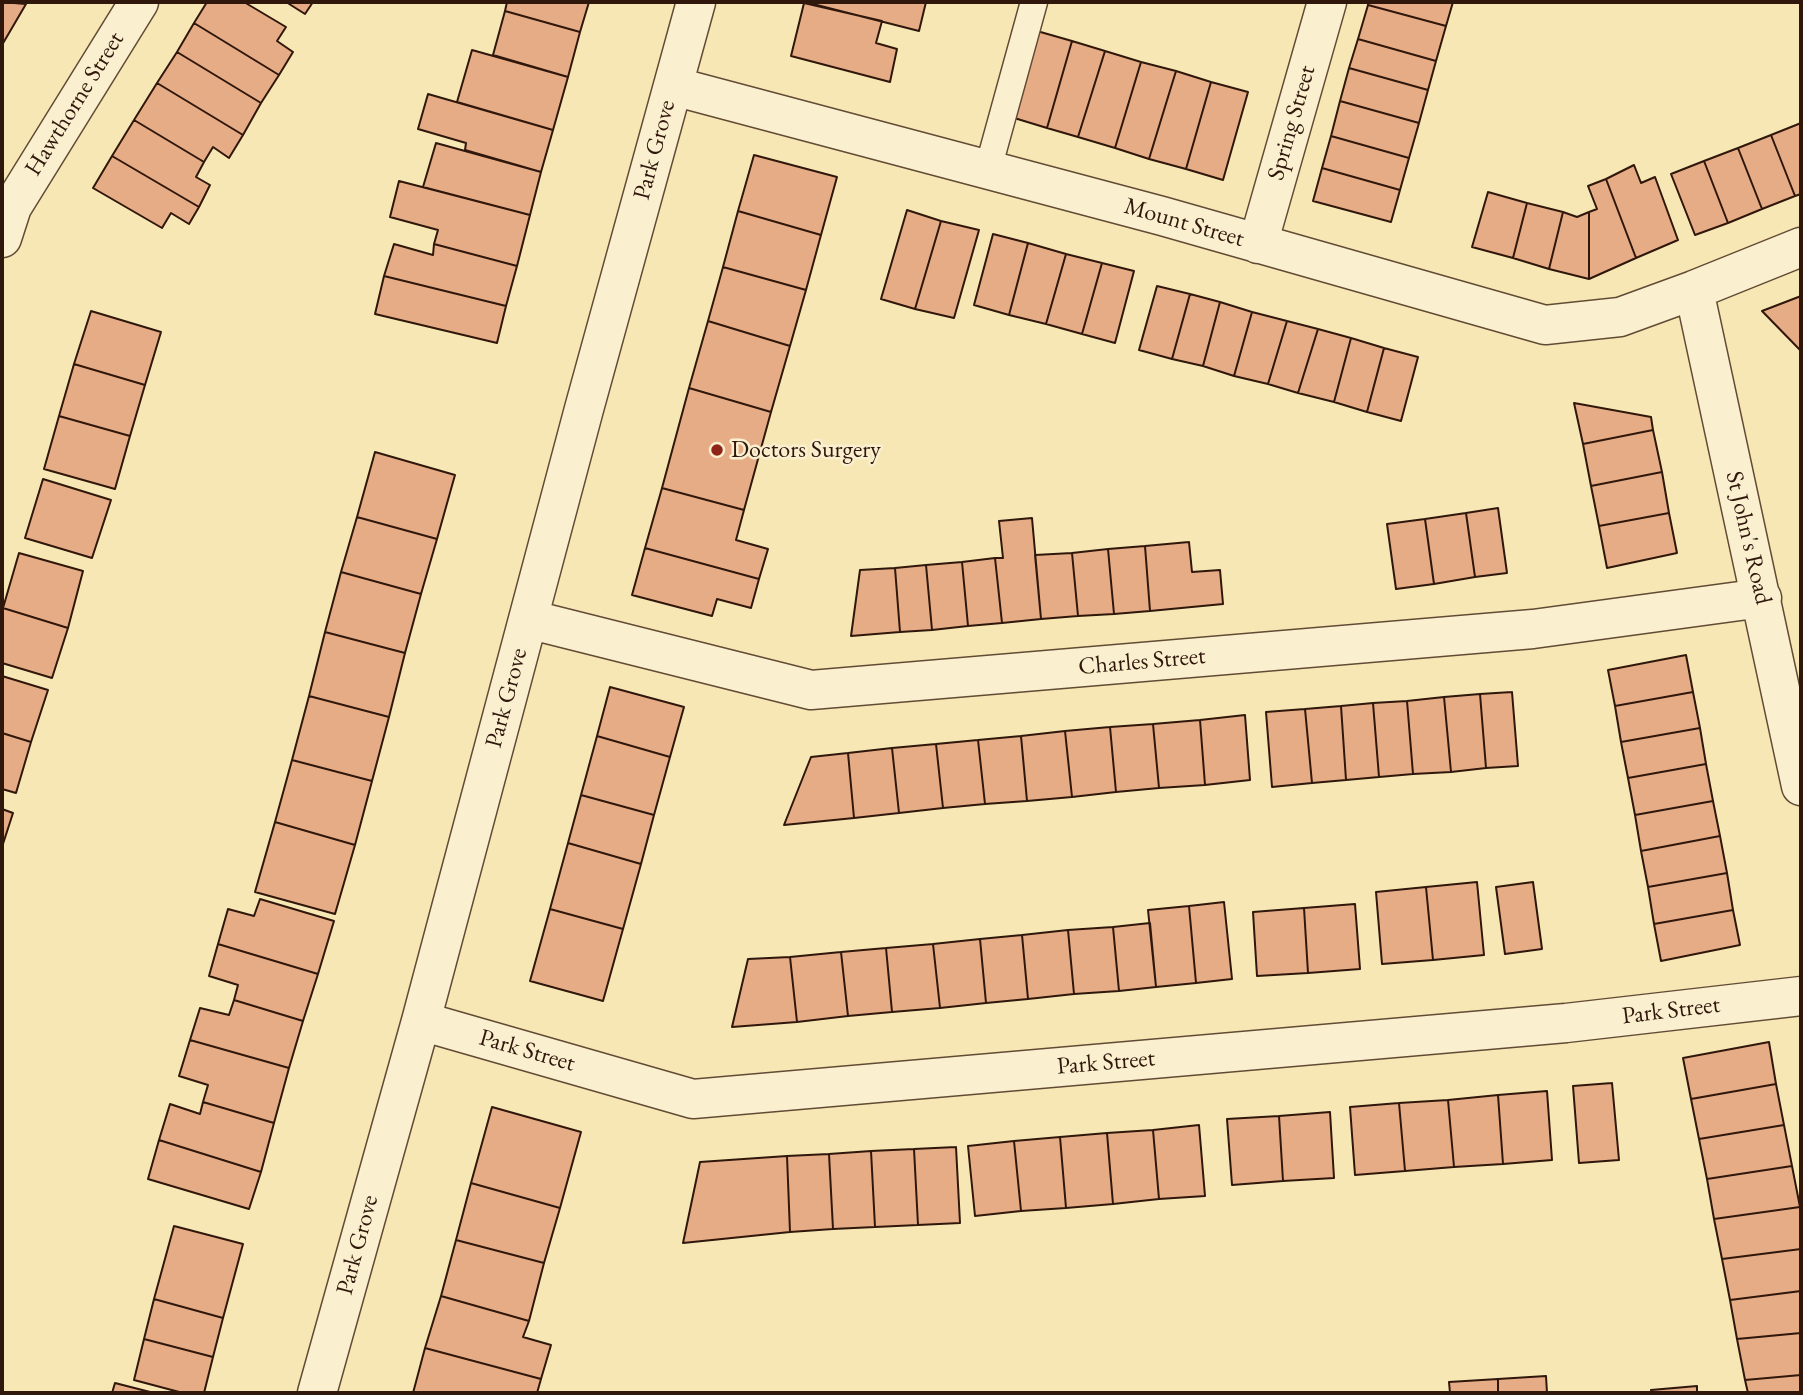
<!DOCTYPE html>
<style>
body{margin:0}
#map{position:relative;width:1803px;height:1395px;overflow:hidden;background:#f7e7b4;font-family:"EB Garamond",serif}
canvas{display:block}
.frame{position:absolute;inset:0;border:4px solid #30170b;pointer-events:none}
</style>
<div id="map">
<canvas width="1803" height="1395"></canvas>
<div class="frame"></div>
</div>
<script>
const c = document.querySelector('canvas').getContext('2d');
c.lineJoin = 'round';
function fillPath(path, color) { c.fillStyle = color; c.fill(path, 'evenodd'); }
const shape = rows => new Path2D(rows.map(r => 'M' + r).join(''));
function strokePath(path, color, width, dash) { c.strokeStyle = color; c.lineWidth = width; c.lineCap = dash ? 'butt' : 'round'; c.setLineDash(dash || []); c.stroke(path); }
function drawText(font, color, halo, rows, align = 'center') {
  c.font = font + ' "EB Garamond",serif'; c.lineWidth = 5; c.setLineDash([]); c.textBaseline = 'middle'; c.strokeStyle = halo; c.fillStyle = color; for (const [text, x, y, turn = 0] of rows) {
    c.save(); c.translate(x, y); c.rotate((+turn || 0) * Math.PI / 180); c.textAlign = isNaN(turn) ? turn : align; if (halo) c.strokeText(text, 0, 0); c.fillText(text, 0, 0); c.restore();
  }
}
const building = shape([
 [2,2,26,4,2,45,2,2],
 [207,2,244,2,286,27,277,41,293,52,279,75,194,23,207,2],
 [286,2,313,2,305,14,286,2],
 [507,2,589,2,580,32,505,11,507,2],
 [805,2,926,2,919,31,805,2],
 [1368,2,1453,2,1446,26,1368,5,1368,2],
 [804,3,882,21,876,43,897,49,890,82,791,56,804,3],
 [1368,5,1446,26,1436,61,1358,39,1368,5],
 [505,11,580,32,568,77,493,55,505,11],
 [194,23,279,75,261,103,177,52,194,23],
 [1037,31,1072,41,1047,128,1011,117,1037,31],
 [1358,39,1436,61,1428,90,1349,68,1358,39],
 [1072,41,1105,51,1078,137,1047,128,1072,41],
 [472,50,568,77,553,130,457,102,472,50],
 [1105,51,1141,62,1115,148,1078,137,1105,51],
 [177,52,261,103,243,135,157,83,177,52],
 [1141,62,1176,71,1149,159,1115,148,1141,62],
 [1349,68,1428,90,1419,123,1340,101,1349,68],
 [1176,71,1211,82,1186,169,1149,159,1176,71],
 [1211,82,1248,92,1223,180,1186,169,1211,82],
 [157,83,243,135,229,158,213,147,204,162,134,120,157,83],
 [428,94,553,130,541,172,465,150,466,143,418,129,428,94],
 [1340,101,1419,123,1409,158,1331,136,1340,101],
 [134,120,204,162,196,177,210,185,199,207,112,156,134,120],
 [1801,123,1801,194,1795,196,1771,135,1801,123],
 [1771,135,1795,196,1762,209,1738,148,1771,135],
 [1331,136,1409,158,1400,190,1322,168,1331,136],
 [436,143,541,172,530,215,423,187,436,143],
 [1738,148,1762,209,1728,223,1704,161,1738,148],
 [754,155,837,177,821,235,738,211,754,155],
 [112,156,199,207,189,224,171,213,162,228,93,188,112,156],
 [1704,161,1728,223,1695,235,1671,174,1704,161],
 [1634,165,1641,183,1655,177,1678,240,1636,258,1606,179,1634,165],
 [1322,168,1400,190,1391,222,1313,201,1322,168],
 [1606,179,1636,258,1589,279,1589,212,1597,209,1588,186,1606,179],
 [399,181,530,215,517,266,434,244,438,230,390,217,399,181],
 [1488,192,1527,203,1513,258,1472,247,1488,192],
 [1527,203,1563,212,1549,269,1513,258,1527,203],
 [907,210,941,221,915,309,881,299,907,210],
 [738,211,821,235,806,290,723,267,738,211],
 [1563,212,1577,217,1589,212,1589,279,1549,269,1563,212],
 [941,221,979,230,954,318,915,309,941,221],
 [993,234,1028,243,1009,315,974,305,993,234],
 [1028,243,1066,254,1046,324,1009,315,1028,243],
 [394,244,433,255,434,244,517,266,506,306,384,276,394,244],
 [1066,254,1102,263,1082,334,1046,324,1066,254],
 [1102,263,1134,271,1115,343,1082,334,1102,263],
 [723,267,806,290,790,346,708,321,723,267],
 [384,276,506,306,497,343,375,314,384,276],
 [1157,286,1190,294,1172,359,1139,350,1157,286],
 [1190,294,1220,302,1203,366,1172,359,1190,294],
 [1801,296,1801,351,1762,311,1801,296],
 [1220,302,1252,312,1234,376,1203,366,1220,302],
 [91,311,161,332,145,385,74,364,91,311],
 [1252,312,1287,321,1268,384,1234,376,1252,312],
 [708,321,790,346,771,412,689,388,708,321],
 [1287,321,1318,329,1298,393,1268,384,1287,321],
 [1318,329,1351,338,1334,402,1298,393,1318,329],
 [1351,338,1384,348,1367,412,1334,402,1351,338],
 [1384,348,1418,357,1401,421,1367,412,1384,348],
 [74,364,145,385,130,436,59,416,74,364],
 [689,388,771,412,744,510,662,488,689,388],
 [1574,403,1651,417,1653,430,1583,444,1574,403],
 [59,416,130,436,115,489,44,469,59,416],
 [1653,430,1662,472,1591,486,1583,444,1653,430],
 [375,452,455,475,437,539,357,517,375,452],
 [1662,472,1669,513,1599,526,1591,486,1662,472],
 [43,479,111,500,92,558,25,538,43,479],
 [662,488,744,510,736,540,768,549,759,579,645,548,662,488],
 [1498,508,1507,573,1475,577,1466,513,1498,508],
 [1466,513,1475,577,1434,584,1425,519,1466,513],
 [1669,513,1677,553,1607,568,1599,526,1669,513],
 [357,517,437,539,421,594,341,572,357,517],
 [1032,518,1041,619,1002,623,995,558,1003,558,999,521,1032,518],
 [1425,519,1434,584,1396,589,1387,524,1425,519],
 [1189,542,1192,572,1220,570,1223,604,1150,611,1145,546,1189,542],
 [1145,546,1150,611,1114,614,1108,549,1145,546],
 [645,548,759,579,751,608,717,599,712,616,632,595,645,548],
 [1108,549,1114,614,1078,616,1072,553,1108,549],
 [19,553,83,571,68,628,3,608,19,553],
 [1072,553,1078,616,1041,619,1035,555,1072,553],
 [995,558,1002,623,968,626,962,562,995,558],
 [962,562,968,626,932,630,926,565,962,562],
 [926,565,932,630,900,632,895,568,926,565],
 [895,568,900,632,851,636,860,570,895,568],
 [341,572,421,594,405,653,325,632,341,572],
 [3,608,68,628,52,678,2,663,3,608],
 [325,632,405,653,389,717,309,696,325,632],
 [1686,655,1693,692,1615,706,1608,670,1686,655],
 [2,676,48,690,31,742,2,733,2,676],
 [610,687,684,707,670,757,597,736,610,687],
 [1512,692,1518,766,1486,768,1480,694,1512,692],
 [1693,692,1700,728,1621,742,1615,706,1693,692],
 [1480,694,1486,768,1451,772,1444,697,1480,694],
 [309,696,389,717,372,781,292,760,309,696],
 [1444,697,1451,772,1413,774,1407,701,1444,697],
 [1407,701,1413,774,1379,777,1373,703,1407,701],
 [1373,703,1379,777,1346,780,1341,706,1373,703],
 [1341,706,1346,780,1312,783,1305,709,1341,706],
 [1305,709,1312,783,1272,787,1266,712,1305,709],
 [1245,715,1250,780,1205,785,1200,720,1245,715],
 [1200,720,1205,785,1159,788,1153,724,1200,720],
 [1153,724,1159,788,1116,792,1110,727,1153,724],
 [1110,727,1116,792,1072,797,1065,731,1110,727],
 [1700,728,1706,764,1628,778,1621,742,1700,728],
 [1065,731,1072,797,1027,801,1021,736,1065,731],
 [2,733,31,742,16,793,2,789,2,733],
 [597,736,670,757,654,815,581,795,597,736],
 [1021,736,1027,801,985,804,978,740,1021,736],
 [978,740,985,804,943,808,936,744,978,740],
 [936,744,943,808,899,813,892,748,936,744],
 [892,748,899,813,854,818,848,753,892,748],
 [848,753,854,818,784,825,811,757,848,753],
 [292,760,372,781,355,845,275,822,292,760],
 [1706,764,1713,801,1635,815,1628,778,1706,764],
 [581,795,654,815,641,864,568,843,581,795],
 [1713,801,1720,836,1641,851,1635,815,1713,801],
 [2,809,13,813,2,847,2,809],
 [275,822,355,845,335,914,255,892,275,822],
 [1720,836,1727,873,1648,887,1641,851,1720,836],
 [568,843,641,864,623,929,550,909,568,843],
 [1727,873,1733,910,1654,924,1648,887,1727,873],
 [1477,882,1484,955,1433,960,1426,887,1477,882],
 [1533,882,1542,949,1505,954,1496,887,1533,882],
 [1426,887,1433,960,1382,964,1376,892,1426,887],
 [260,899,334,921,318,974,218,944,228,909,254,916,260,899],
 [1224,902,1232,979,1196,983,1189,906,1224,902],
 [1355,904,1360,969,1308,973,1304,908,1355,904],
 [1189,906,1196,983,1156,987,1148,910,1189,906],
 [1304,908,1308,973,1257,976,1253,912,1304,908],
 [550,909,623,929,603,1001,530,981,550,909],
 [1733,910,1740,945,1661,961,1654,924,1733,910],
 [1150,923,1156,987,1119,991,1113,927,1150,923],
 [1113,927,1119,991,1074,994,1068,930,1113,927],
 [1068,930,1074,994,1028,999,1022,935,1068,930],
 [1022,935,1028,999,986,1003,980,939,1022,935],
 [980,939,986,1003,940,1008,933,944,980,939],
 [218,944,318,974,303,1021,234,1000,238,985,209,976,218,944],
 [933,944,940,1008,892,1012,886,948,933,944],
 [886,948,892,1012,848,1016,841,952,886,948],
 [841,952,848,1016,797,1022,790,957,841,952],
 [790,957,797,1022,732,1027,748,959,790,957],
 [234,1000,303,1021,289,1068,190,1040,200,1008,229,1015,234,1000],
 [190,1040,289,1068,274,1123,203,1102,208,1085,179,1076,190,1040],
 [1769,1042,1776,1084,1691,1099,1683,1058,1769,1042],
 [1612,1083,1619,1160,1579,1163,1573,1086,1612,1083],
 [1776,1084,1784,1125,1699,1139,1691,1099,1776,1084],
 [1547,1091,1552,1160,1503,1164,1498,1095,1547,1091],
 [1498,1095,1503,1164,1454,1167,1448,1100,1498,1095],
 [1448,1100,1454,1167,1405,1171,1399,1103,1448,1100],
 [203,1102,274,1123,261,1172,159,1140,170,1104,200,1114,203,1102],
 [1399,1103,1405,1171,1355,1175,1350,1107,1399,1103],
 [492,1107,581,1132,560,1208,471,1183,492,1107],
 [1330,1112,1334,1178,1283,1181,1279,1116,1330,1112],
 [1279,1116,1283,1181,1232,1185,1227,1119,1279,1116],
 [1199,1125,1205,1196,1159,1199,1153,1130,1199,1125],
 [1784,1125,1792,1166,1707,1179,1699,1139,1784,1125],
 [1153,1130,1159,1199,1113,1204,1107,1133,1153,1130],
 [1107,1133,1113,1204,1066,1208,1060,1137,1107,1133],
 [1060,1137,1066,1208,1021,1211,1014,1141,1060,1137],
 [159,1140,261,1172,249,1209,148,1179,159,1140],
 [1014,1141,1021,1211,975,1216,968,1146,1014,1141],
 [956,1147,960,1223,918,1225,914,1149,956,1147],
 [914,1149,918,1225,875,1227,871,1151,914,1149],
 [871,1151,875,1227,833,1229,829,1154,871,1151],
 [829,1154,833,1229,790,1232,787,1156,829,1154],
 [787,1156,790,1232,683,1243,700,1162,787,1156],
 [1792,1166,1800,1207,1714,1219,1707,1179,1792,1166],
 [471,1183,560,1208,544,1263,456,1240,471,1183],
 [1800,1207,1801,1249,1722,1259,1714,1219,1800,1207],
 [174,1226,243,1244,223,1318,154,1299,174,1226],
 [456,1240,544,1263,529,1321,441,1296,456,1240],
 [1801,1249,1801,1291,1730,1300,1722,1259,1801,1249],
 [1801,1291,1801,1333,1737,1339,1730,1300,1801,1291],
 [441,1296,529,1321,523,1337,551,1345,541,1379,425,1348,441,1296],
 [154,1299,223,1318,213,1357,144,1339,154,1299],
 [1801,1333,1801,1375,1745,1380,1737,1339,1801,1333],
 [144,1339,213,1357,204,1393,183,1393,134,1380,144,1339],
 [425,1348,541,1379,537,1393,413,1393,425,1348],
 [1801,1375,1801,1393,1748,1393,1745,1380,1801,1375],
 [1546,1376,1547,1393,1498,1393,1498,1379,1546,1376],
 [1498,1379,1498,1393,1450,1393,1449,1382,1498,1379],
 [115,1383,154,1393,112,1393,115,1383],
 [1697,1386,1697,1393,1651,1393,1651,1390,1697,1386]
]);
fillPath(building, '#e6ac86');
strokePath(building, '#30170b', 2);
const service = shape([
 [988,169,1034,2]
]);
const minor = shape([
 [673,86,1162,216,1545,325,1620,317,1694,290,1801,247],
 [2,238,12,207,139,2],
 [1258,244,1327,2],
 [1694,290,1801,786],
 [528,619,811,690,1533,629,1762,598],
 [421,1021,693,1099,1566,1023,1801,996],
 [317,1393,421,1021,584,409,696,2]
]);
strokePath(service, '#624b35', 29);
strokePath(minor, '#624b35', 41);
strokePath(service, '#faefce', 26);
strokePath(minor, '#faefce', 38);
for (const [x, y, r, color] of [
 [717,450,7,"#8f2418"]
]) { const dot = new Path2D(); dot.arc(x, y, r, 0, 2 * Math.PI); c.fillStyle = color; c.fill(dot); strokePath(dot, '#faefce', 2.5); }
drawText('24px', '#30170b', '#faefce', [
 ["Hawthorne Street",75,104,-58],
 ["Spring Street",1292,123,-74],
 ["Park Grove",655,150,-75],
 ["Mount Street",1184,223,16],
 ["St John's Road",1748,538,77],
 ["Charles Street",1142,662,-5],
 ["Park Grove",507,698,-75],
 ["Park Street",1671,1011,-7],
 ["Park Street",527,1051,16],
 ["Park Street",1106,1063,-5],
 ["Park Grove",358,1245,-75]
]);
drawText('24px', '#30170b', '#faefce', [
 ["Doctors Surgery",731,450]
], 'left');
</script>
